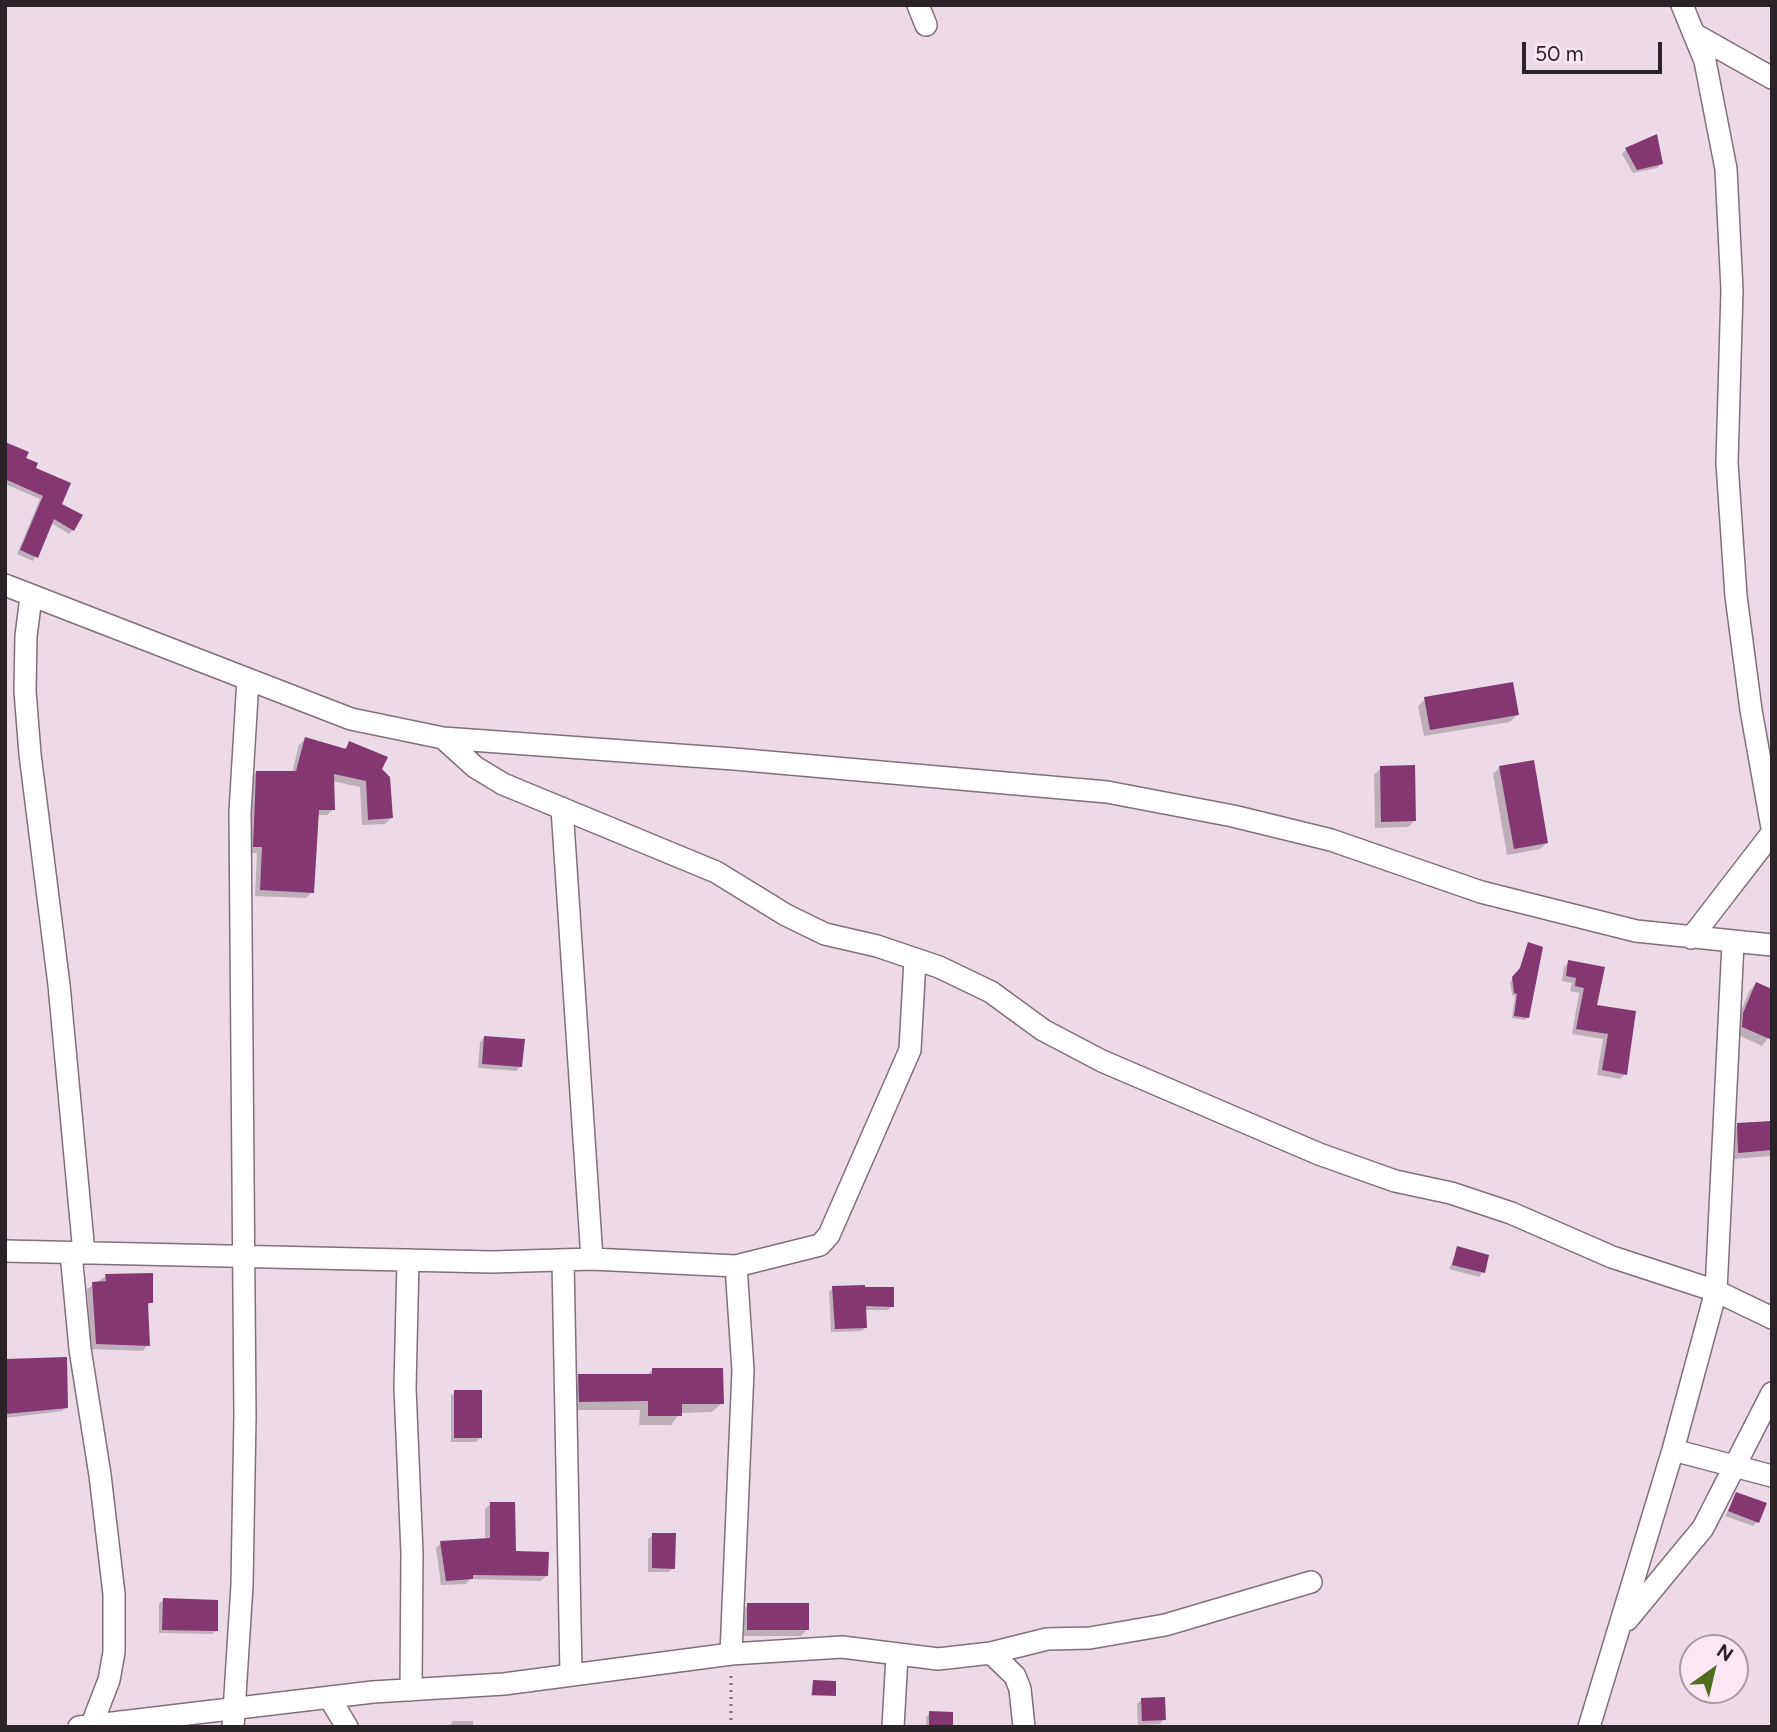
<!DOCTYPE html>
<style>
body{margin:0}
#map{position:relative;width:1777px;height:1732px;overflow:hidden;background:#eddae7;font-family:Figtree,sans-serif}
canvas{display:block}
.frame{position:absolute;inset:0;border:7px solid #2a2328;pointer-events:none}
.north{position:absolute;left:1679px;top:1634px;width:70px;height:70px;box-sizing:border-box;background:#fbe7f4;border:2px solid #a799a2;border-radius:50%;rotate:34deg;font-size:19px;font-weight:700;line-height:28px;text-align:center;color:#2a2328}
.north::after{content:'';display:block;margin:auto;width:24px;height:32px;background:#516d20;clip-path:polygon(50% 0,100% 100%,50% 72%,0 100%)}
.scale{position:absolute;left:1522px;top:42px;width:140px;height:32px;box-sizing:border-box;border:4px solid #2a2328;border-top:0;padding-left:9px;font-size:21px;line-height:24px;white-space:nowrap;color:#2a2328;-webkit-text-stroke:5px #fbe7f4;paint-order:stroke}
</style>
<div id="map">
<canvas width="1777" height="1732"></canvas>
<div class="frame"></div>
<div class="north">N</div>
<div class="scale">50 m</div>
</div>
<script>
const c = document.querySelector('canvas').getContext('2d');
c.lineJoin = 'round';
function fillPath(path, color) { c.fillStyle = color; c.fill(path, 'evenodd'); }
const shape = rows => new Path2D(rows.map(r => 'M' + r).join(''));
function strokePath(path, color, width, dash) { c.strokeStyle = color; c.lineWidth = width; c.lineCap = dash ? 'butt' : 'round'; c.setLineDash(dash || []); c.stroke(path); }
fillPath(shape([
 [1626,150,1661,164,1657,168,1633,173,1622,154],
 [5,449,24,459,33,469,60,505,73,530,69,534,51,523,33,561,17,554,40,499,5,484],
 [1425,699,1517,715,1510,722,1424,736,1418,706],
 [305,739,343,750,350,743,380,769,391,818,385,824,362,825,360,787,332,781,334,809,327,815,317,815,312,892,306,898,255,896,257,853,248,853,250,778,256,772,292,773,299,745],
 [1500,767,1547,843,1540,849,1507,855,1493,774],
 [1381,768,1415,820,1408,827,1375,828,1374,775],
 [1528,944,1528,1017,1525,1020,1512,1018,1515,996,1512,995,1510,982,1518,973],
 [1569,962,1595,1006,1634,1012,1625,1074,1620,1079,1597,1075,1603,1039,1572,1034,1579,993,1570,991,1572,983,1562,981,1564,967],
 [1756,984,1772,1033,1762,1046,1736,1034,1737,1021,1749,991],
 [484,1038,521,1066,516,1071,478,1068,480,1042],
 [1772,1123,1772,1156,1732,1159,1731,1132,1738,1125],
 [1458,1248,1483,1272,1479,1277,1449,1269],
 [106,1276,151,1302,147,1307,148,1345,143,1351,91,1349,87,1289],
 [833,1288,892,1306,888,1310,864,1310,866,1327,862,1331,831,1332,829,1292],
 [5,1360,66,1407,62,1411,5,1418],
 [652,1370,722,1403,712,1412,680,1413,671,1425,639,1425,640,1410,570,1410,570,1385,579,1376,646,1376],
 [455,1392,480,1438,476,1442,451,1442,451,1396],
 [1737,1494,1757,1522,1753,1526,1725,1516],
 [490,1504,514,1553,547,1575,541,1581,470,1579,466,1584,441,1585,436,1548,441,1543,485,1540,485,1509],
 [653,1535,673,1568,669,1572,648,1572,648,1539],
 [163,1600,216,1631,212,1634,159,1633,159,1604],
 [748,1605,807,1629,801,1636,741,1636,741,1612],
 [813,1681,834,1695,811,1696],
 [1141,1700,1164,1719,1160,1724,1138,1725,1137,1704],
 [930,1713,951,1727,926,1727,926,1717],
 [453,1721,473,1721,473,1727,449,1727]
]), '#0003');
fillPath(shape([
 [1657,134,1663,164,1637,170,1625,148],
 [5,442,29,452,26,458,38,463,36,468,71,483,62,504,83,515,74,531,54,519,38,558,20,550,43,496,5,479],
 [1513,682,1519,715,1430,730,1424,697],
 [305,737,346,749,349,741,388,757,382,769,390,777,393,818,368,820,366,781,334,774,335,810,319,810,314,893,260,890,262,847,253,847,256,771,296,771],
 [1534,760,1548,843,1514,849,1499,766],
 [1415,765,1416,821,1381,822,1380,766],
 [1528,942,1543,947,1529,1018,1514,1016,1517,994,1514,993,1512,977,1520,968],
 [1568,960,1605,967,1597,1005,1636,1011,1627,1075,1602,1070,1608,1034,1576,1029,1584,988,1575,986,1576,978,1566,976],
 [1756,982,1772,989,1772,1040,1742,1027,1743,1013],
 [484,1036,525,1039,522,1067,482,1064],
 [1772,1121,1772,1150,1738,1153,1737,1123],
 [1457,1246,1489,1255,1485,1273,1452,1265],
 [153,1273,153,1303,148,1303,150,1346,96,1344,92,1282,106,1281,105,1274],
 [865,1285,865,1287,894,1287,894,1307,866,1306,867,1328,835,1329,832,1286],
 [67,1357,68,1408,5,1414,5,1359],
 [652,1368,723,1368,724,1404,682,1404,682,1416,648,1416,648,1401,579,1402,578,1374,652,1374],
 [454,1390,482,1390,482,1438,454,1438],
 [1736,1492,1767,1503,1759,1523,1728,1511],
 [490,1502,515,1502,516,1551,549,1552,548,1576,473,1575,473,1579,446,1581,440,1541,490,1538],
 [652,1533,676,1533,675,1569,652,1568],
 [163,1598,218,1600,218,1631,162,1630],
 [747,1603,809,1603,809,1630,747,1630],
 [813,1680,836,1681,836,1696,812,1695],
 [1165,1697,1166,1720,1142,1721,1141,1698],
 [929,1711,953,1712,953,1727,929,1727]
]), '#833872');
const minor = shape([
 [918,5,926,25],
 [1682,5,1705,61,1726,169,1732,290,1727,463,1736,596,1751,710,1772,828],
 [1694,34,1772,78],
 [5,585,351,719,443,738,734,759,1107,792,1233,816,1331,840,1481,892,1636,931,1772,945],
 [31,597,26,636,25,691,30,754,59,985,84,1253],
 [443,738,475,767,503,784,716,872,786,915,825,934,877,946,939,967,991,992,1043,1030,1102,1061,1319,1154,1395,1181,1451,1193,1511,1213,1612,1257,1716,1291,1673,1450,1589,1727],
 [562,808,592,1259],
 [1691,938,1772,833],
 [1733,943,1716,1291,1772,1318],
 [5,1251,492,1262,592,1259,736,1266,820,1245,829,1235,910,1050,915,959],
 [71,1253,80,1349,100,1475,114,1594,114,1652,109,1680,92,1724],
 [408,1260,405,1388,412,1553,411,1690],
 [563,1261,571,1674],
 [1673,1450,1772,1476],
 [1627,1620,1703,1528,1772,1393],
 [991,1653,1047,1639,1090,1638,1165,1625,1311,1582],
 [731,1654,743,1370,736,1266],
 [329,1697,347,1727],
 [79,1727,373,1692,504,1684,731,1654,842,1647,938,1659,991,1653,1015,1676,1020,1689,1024,1727],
 [233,1727,242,1585,245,1416,240,812,248,679],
 [893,1727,897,1656]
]);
strokePath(minor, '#816f7b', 24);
strokePath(shape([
 [731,1727,731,1673]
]), '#887b84', 3.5, [2, 5]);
strokePath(minor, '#fff', 21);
</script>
